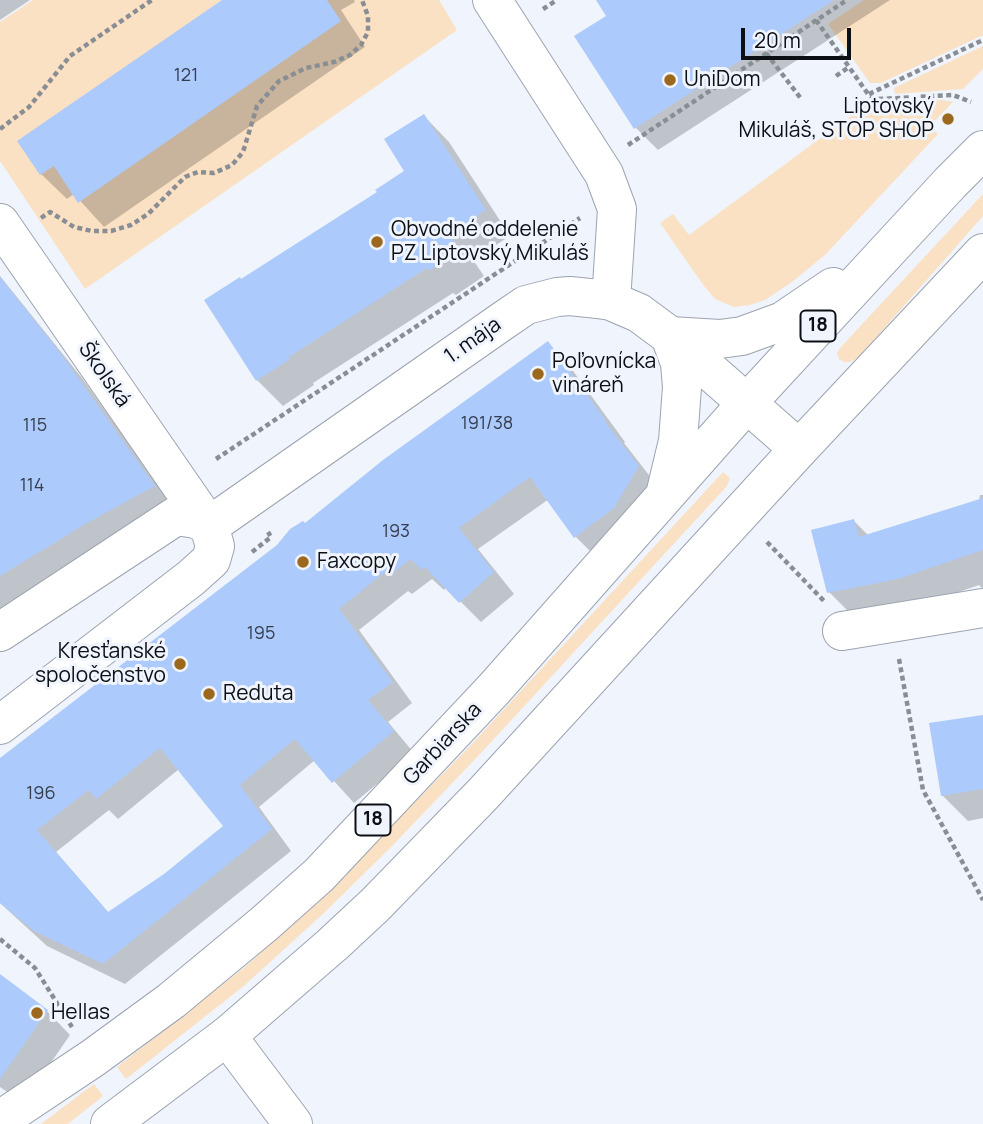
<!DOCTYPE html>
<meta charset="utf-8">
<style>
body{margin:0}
#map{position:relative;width:983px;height:1124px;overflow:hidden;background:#eff4fd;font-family:Manrope,sans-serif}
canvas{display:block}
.scale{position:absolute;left:741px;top:28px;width:110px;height:32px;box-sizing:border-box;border:4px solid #0c0f14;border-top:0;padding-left:9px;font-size:21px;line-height:24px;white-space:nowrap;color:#0c0f14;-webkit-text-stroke:5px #eff4fd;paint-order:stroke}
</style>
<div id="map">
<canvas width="983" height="1124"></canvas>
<div class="scale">20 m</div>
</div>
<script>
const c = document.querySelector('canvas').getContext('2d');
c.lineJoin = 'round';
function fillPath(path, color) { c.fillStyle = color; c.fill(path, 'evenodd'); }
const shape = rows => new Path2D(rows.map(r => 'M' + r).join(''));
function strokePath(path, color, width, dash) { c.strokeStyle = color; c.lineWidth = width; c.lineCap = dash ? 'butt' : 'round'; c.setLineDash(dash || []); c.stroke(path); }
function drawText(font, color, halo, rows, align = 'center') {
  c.font = font + ' Manrope,sans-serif'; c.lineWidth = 6; c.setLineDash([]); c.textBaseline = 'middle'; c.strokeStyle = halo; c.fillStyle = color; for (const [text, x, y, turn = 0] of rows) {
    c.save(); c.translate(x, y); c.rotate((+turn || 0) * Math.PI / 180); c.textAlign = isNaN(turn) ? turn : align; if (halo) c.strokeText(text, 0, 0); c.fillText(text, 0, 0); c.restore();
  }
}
fillPath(shape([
 [33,0,439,0,457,30,85,289,0,161,0,22],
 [864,0,983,0,983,35,881,83,870,83,828,24],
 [983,46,983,69,963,89,895,94,894,88],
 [942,100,953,102,929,127,938,134,825,255,792,282,765,300,750,305,734,307,715,299,704,286,660,223,673,214,689,235,867,104],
 [983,194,983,216,858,358,850,362,844,362,839,359,837,353,840,348],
 [723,472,730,478,727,486,481,753,393,845,325,912,245,985,126,1079,117,1067,245,967,316,903,472,744],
 [94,1084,103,1096,68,1124,41,1124]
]), '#fbe1c3');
fillPath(shape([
 [0,0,30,0,0,20],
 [225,0,354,0,355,2,341,10,365,47,104,227,74,194,67,199,41,174],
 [633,0,890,0,658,150,636,128],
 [424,116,449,142,510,236,473,260,484,276,456,295,453,293,313,383,314,385,283,406,257,380,241,281,379,192,406,171],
 [0,276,82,378,174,507,0,610],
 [548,343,568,364,625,442,624,443,659,488,596,557,576,537,549,499,478,549,514,594,481,622,446,587,444,590,432,579,412,594,408,591,359,630,412,703,388,722,414,753,354,803,315,760,259,807,291,851,125,984,47,946,0,903,0,761,305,525],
 [179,769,226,826,164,875,109,913,56,852,109,810,118,819],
 [980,495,983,495,983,589,979,585,924,604,854,617,829,592,854,521,868,535,979,501],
 [983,716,983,818,968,821,942,795],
 [0,976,47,1011,70,1035,23,1103,0,1087]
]), '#0003');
fillPath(shape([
 [222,0,327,0,341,21,78,203,54,166,40,175,17,141],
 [596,0,834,0,634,129,574,36,606,16],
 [424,114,486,210,449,234,459,250,429,271,427,268,289,357,290,359,256,381,204,300,240,277,241,279,377,192,375,190,404,171,384,139],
 [0,277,64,358,155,486,87,523,0,576],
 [548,341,606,421,605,422,639,466,614,508,574,538,530,477,459,528,494,572,459,603,425,567,422,570,411,559,390,575,386,571,339,609,393,682,368,700,394,731,332,783,295,739,240,785,272,829,103,964,34,931,0,903,0,758,277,545,290,529,303,521,305,523,383,460],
 [160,748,223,826,164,874,108,912,37,830,89,790,96,799],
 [983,498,983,550,898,579,827,593,811,530,854,519,859,537],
 [983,715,983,789,941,796,929,723],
 [0,974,48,1010,0,1079]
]), '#accafc');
const street = shape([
 [492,0,604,174,617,209,611,301],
 [0,223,209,526,215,546,211,560,191,578,0,725],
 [209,526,504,320,526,305,557,297,570,296,598,299,611,301,639,313,670,336,799,449],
 [842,631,983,608],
 [0,632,176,516,196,519,209,526],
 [227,1036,293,1124]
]);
const primary = shape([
 [666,491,678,441,682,387,680,363,670,336,720,339,742,336,783,321,833,287],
 [0,1120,93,1058,171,1001,264,924,319,875,494,689,747,403,950,183,983,150],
 [110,1124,227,1036,332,945,375,905,483,794,799,449,983,253]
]);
strokePath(street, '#9ca4b1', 40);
strokePath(primary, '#9ca4b1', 40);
strokePath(shape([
 [543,9,557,0],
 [816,20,868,94,872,97,880,99,953,95,971,102],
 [766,53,802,100],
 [836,76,849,67],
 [869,94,983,40],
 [0,129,29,107,70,56,152,0],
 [628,145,847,0],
 [41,218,50,212,74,227,92,231,111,231,131,225,148,214,185,177,198,172,214,173,232,165,243,152,257,106,279,81,306,68,334,62,350,55,361,45,368,32,368,16,362,0],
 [216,459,580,218],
 [767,542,824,601],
 [252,552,271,537,268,532],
 [899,659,923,790,983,900],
 [0,939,35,968,72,1027]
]), '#898d94', 4.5, [5, 3.5]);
strokePath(street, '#fff', 38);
strokePath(primary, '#fff', 38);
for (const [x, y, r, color] of [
 [670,80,7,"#9c681e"],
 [948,119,7,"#9c681e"],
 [377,242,7,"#9c681e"],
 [538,374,7,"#9c681e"],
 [303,562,7,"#9c681e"],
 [180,664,7,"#9c681e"],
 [209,694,7,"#9c681e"],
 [37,1013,7,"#9c681e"]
]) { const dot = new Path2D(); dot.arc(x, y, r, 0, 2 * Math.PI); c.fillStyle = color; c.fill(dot); strokePath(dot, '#eff4fd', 2.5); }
drawText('18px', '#343e4e', null, [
 ["121",186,76],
 ["191/38",487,424],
 ["115",35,426],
 ["114",32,486],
 ["193",396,532],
 ["195",261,634],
 ["196",41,794]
]);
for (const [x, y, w] of [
 [818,326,35],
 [373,820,35]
]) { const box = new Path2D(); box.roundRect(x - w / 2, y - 15.5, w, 31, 5); c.fillStyle = '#eff4fd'; c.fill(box); strokePath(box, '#0c0f14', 2); }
drawText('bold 19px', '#0c0f14', null, [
 ["18",818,326],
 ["18",373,820]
]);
drawText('21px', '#0c0f14', '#eff4fd', [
 ["UniDom",684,80],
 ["Liptovský",934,107,"right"],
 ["Mikuláš, STOP SHOP",934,131,"right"],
 ["Obvodné oddelenie",391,230],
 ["PZ Liptovský Mikuláš",391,254],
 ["Poľovnícka",552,362],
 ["vináreň",552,386],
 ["Faxcopy",317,562],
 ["Kresťanské",166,652,"right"],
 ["spoločenstvo",166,676,"right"],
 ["Reduta",223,694],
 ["Hellas",51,1013]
], 'left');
drawText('21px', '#0c0f14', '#eff4fd', [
 ["1. mája",473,341,-35],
 ["Školská",104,375,55],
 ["Garbiarska",443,744,-47]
]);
</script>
